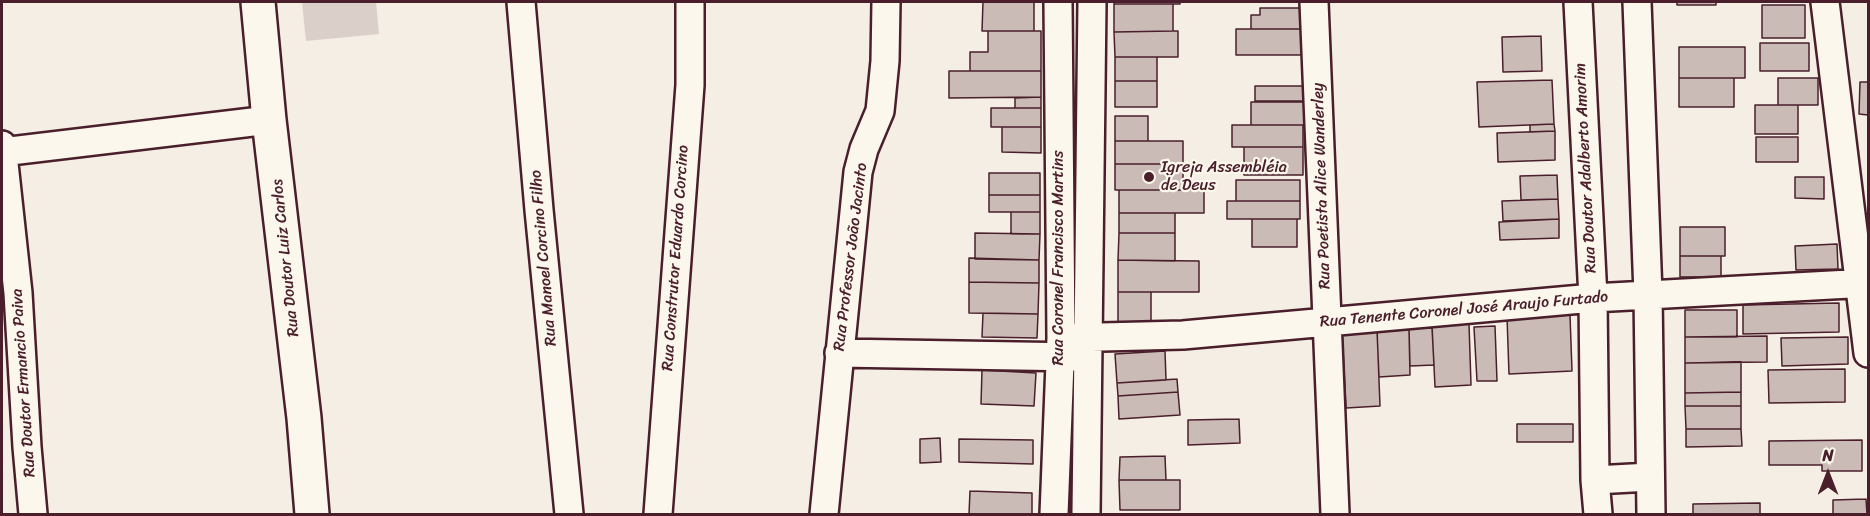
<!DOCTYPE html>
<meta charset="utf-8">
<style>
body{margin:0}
#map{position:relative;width:1870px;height:516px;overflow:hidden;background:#f4eee4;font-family:Sriracha,sans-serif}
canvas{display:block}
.frame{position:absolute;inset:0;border:3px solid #4a1f2b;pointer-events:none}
.north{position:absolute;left:1798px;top:444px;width:60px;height:60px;-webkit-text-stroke:4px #fbf7ec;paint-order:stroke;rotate:0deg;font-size:16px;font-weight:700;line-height:24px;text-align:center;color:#4a1f2b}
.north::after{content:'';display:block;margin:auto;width:21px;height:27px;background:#4a1f2b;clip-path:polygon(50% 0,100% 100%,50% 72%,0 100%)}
</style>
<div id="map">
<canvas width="1870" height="516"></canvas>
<div class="frame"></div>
<div class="north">N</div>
</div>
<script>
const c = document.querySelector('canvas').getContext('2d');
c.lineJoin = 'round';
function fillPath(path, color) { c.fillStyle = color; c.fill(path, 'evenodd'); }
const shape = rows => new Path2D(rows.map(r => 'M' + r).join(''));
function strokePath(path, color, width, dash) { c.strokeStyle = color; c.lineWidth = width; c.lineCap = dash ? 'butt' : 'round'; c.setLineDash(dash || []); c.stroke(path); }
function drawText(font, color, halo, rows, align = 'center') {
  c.font = font + ' Sriracha,sans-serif'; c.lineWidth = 4.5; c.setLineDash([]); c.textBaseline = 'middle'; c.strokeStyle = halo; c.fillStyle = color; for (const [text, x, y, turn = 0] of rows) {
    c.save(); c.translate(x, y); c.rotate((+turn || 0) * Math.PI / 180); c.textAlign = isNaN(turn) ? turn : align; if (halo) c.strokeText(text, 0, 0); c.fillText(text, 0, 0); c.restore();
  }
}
fillPath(shape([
 [302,2,376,2,379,34,306,41]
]), '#dbd0c9');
const building = shape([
 [983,2,1034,2,1034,31,982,31,983,2],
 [1114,2,1180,2,1180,4,1114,4,1114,2],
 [1677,2,1716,2,1716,5,1677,5,1677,2],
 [1114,4,1173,4,1173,31,1114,32,1114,4],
 [1762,5,1805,5,1805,38,1762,38,1762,5],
 [1260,8,1304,8,1304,29,1251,29,1251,15,1260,15,1260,8],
 [1236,29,1304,29,1304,55,1236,55,1236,29],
 [988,31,1041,31,1041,71,970,71,970,52,988,52,988,31],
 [1173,31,1178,31,1178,57,1115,57,1114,32,1173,31],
 [1541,36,1542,71,1503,72,1502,37,1541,36],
 [1760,43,1809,43,1809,71,1760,71,1760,43],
 [1679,47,1745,47,1745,78,1679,78,1679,47],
 [1115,57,1157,57,1157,81,1115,81,1115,57],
 [949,71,1041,71,1041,97,949,98,949,71],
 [1679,78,1734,78,1734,107,1679,107,1679,78],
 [1778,78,1818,78,1818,105,1778,105,1778,78],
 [1552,80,1554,124,1479,127,1477,82,1552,80],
 [1115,81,1157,81,1157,107,1115,107,1115,81],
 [1860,82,1868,82,1868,115,1859,114,1860,82],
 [1255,86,1304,86,1304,101,1255,101,1255,86],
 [1041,97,1041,108,1015,108,1015,98,1041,97],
 [1251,102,1307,102,1307,125,1251,125,1251,102],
 [1755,105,1798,105,1798,134,1755,134,1755,105],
 [991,108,1041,108,1041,127,991,127,991,108],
 [1115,116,1148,116,1148,141,1115,141,1115,116],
 [1554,124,1555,131,1530,132,1530,125,1554,124],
 [1232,125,1303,125,1303,147,1232,147,1232,125],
 [1002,127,1041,127,1041,153,1002,152,1002,127],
 [1555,131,1555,160,1498,162,1497,133,1555,131],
 [1756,137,1798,137,1798,162,1756,162,1756,137],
 [1115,141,1183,141,1183,164,1115,164,1115,141],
 [1244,147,1303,147,1303,175,1244,175,1244,147],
 [1115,164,1183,164,1183,190,1115,190,1115,164],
 [989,173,1040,173,1040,195,989,195,989,173],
 [1557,175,1558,199,1521,200,1520,176,1557,175],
 [1795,177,1824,177,1824,199,1795,198,1795,177],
 [1236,180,1300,180,1300,201,1236,201,1236,180],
 [1119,190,1204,190,1204,213,1119,213,1119,190],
 [989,195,1040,195,1040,212,989,212,989,195],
 [1558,199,1559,219,1503,221,1502,201,1558,199],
 [1227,201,1300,201,1300,219,1227,219,1227,201],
 [1011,212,1040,212,1040,234,1011,234,1011,212],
 [1119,213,1175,213,1175,233,1119,233,1119,213],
 [1252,219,1297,219,1297,247,1252,247,1252,219],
 [1559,219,1559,238,1500,240,1499,222,1559,219],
 [1680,227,1725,227,1725,256,1680,256,1680,227],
 [975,233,1040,234,1039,260,975,259,975,233],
 [1119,233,1175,233,1175,261,1118,260,1119,233],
 [1837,244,1838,269,1796,270,1795,246,1837,244],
 [1680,256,1721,256,1721,277,1680,277,1680,256],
 [969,258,1039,260,1039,283,969,282,969,258],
 [1118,260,1199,261,1199,292,1118,292,1118,260],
 [969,282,1039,283,1038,314,969,313,969,282],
 [1118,292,1151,292,1151,324,1118,324,1118,292],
 [1839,303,1839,332,1743,334,1743,305,1839,303],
 [1685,310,1737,310,1737,337,1685,337,1685,310],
 [983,313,1038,314,1037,338,982,337,983,313],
 [1570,315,1572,371,1509,374,1507,317,1570,315],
 [1469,324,1471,385,1435,387,1432,325,1469,324],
 [1495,326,1497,381,1477,381,1474,327,1495,326],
 [1409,328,1432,328,1434,365,1410,366,1409,328],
 [1377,329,1380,406,1346,408,1342,331,1377,329],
 [1409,330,1410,375,1379,377,1377,331,1409,330],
 [1767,336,1767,362,1685,363,1685,337,1767,336],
 [1848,337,1848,364,1782,366,1781,338,1848,337],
 [1165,351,1166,380,1117,383,1115,354,1165,351],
 [1741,362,1741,392,1685,393,1685,363,1741,362],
 [1845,369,1845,402,1769,403,1768,370,1845,369],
 [982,370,1036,373,1034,406,981,404,982,370],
 [1177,379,1178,392,1118,396,1117,383,1177,379],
 [1178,392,1180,415,1119,419,1118,396,1178,392],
 [1741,392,1741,406,1685,406,1685,393,1741,392],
 [1685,406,1741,406,1741,429,1686,429,1685,406],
 [1239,419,1240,443,1188,445,1188,420,1239,419],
 [1517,424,1573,424,1573,442,1517,442,1517,424],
 [1686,429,1741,429,1742,446,1686,447,1686,429],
 [940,438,941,462,920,463,920,439,940,438],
 [959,439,1033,440,1033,464,959,462,959,439],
 [1862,440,1862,471,1822,471,1822,465,1769,465,1769,441,1862,440],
 [1165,456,1166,480,1119,480,1120,457,1165,456],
 [1119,480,1180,480,1180,510,1120,510,1119,480],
 [970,491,1032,493,1032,514,969,514,970,491],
 [1866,499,1867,514,1833,514,1833,500,1866,499],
 [1760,503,1760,514,1693,514,1693,504,1760,503]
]);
fillPath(building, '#cabbb6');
strokePath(building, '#4a1f2b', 1.5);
const minor = shape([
 [521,2,539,210,569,514],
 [1314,2,1335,514],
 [1578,2,1593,298,1595,480,1598,514],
 [1637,2,1648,294,1651,514],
 [1825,2,1868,353],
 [2,145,18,293,27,447,33,514],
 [2,152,269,120],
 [1061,338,1183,335,1593,298,1868,283],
 [839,353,1078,357],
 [1595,480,1650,477],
 [658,514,690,85,690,2],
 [824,514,858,172,864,149,880,111,885,61,886,2],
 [1054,514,1061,338,1058,2],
 [1086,514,1092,2]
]);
const primary = shape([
 [258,2,269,120,304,418,312,514]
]);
strokePath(minor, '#4a1f2b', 32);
strokePath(primary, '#4a1f2b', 38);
strokePath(minor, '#fbf7ec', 27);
strokePath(primary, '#fbf7ec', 33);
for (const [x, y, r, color] of [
 [1149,177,6,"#4a1f2b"]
]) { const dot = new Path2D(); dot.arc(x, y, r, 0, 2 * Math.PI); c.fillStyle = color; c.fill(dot); strokePath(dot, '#fbf7ec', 2); }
drawText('16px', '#4a1f2b', '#fbf7ec', [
 ["Igreja Assembléia",1161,168],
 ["de Deus",1161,186]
], 'left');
drawText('16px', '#4a1f2b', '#fbf7ec', [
 ["Rua Doutor Adalberto Amorim",1586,168,-93],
 ["Rua Poetista Alice Wanderley",1322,186,-92],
 ["Rua Professor João Jacinto",851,257,-83],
 ["Rua Doutor Luiz Carlos",286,258,-96],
 ["Rua Manoel Corcino Filho",544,258,-95],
 ["Rua Construtor Eduardo Corcino",676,258,-86],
 ["Rua Coronel Francisco Martins",1059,258,-90],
 ["Rua Tenente Coronel José Araujo Furtado",1464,310,-5],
 ["Rua Doutor Ermancio Paiva",24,383,-94]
]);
</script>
